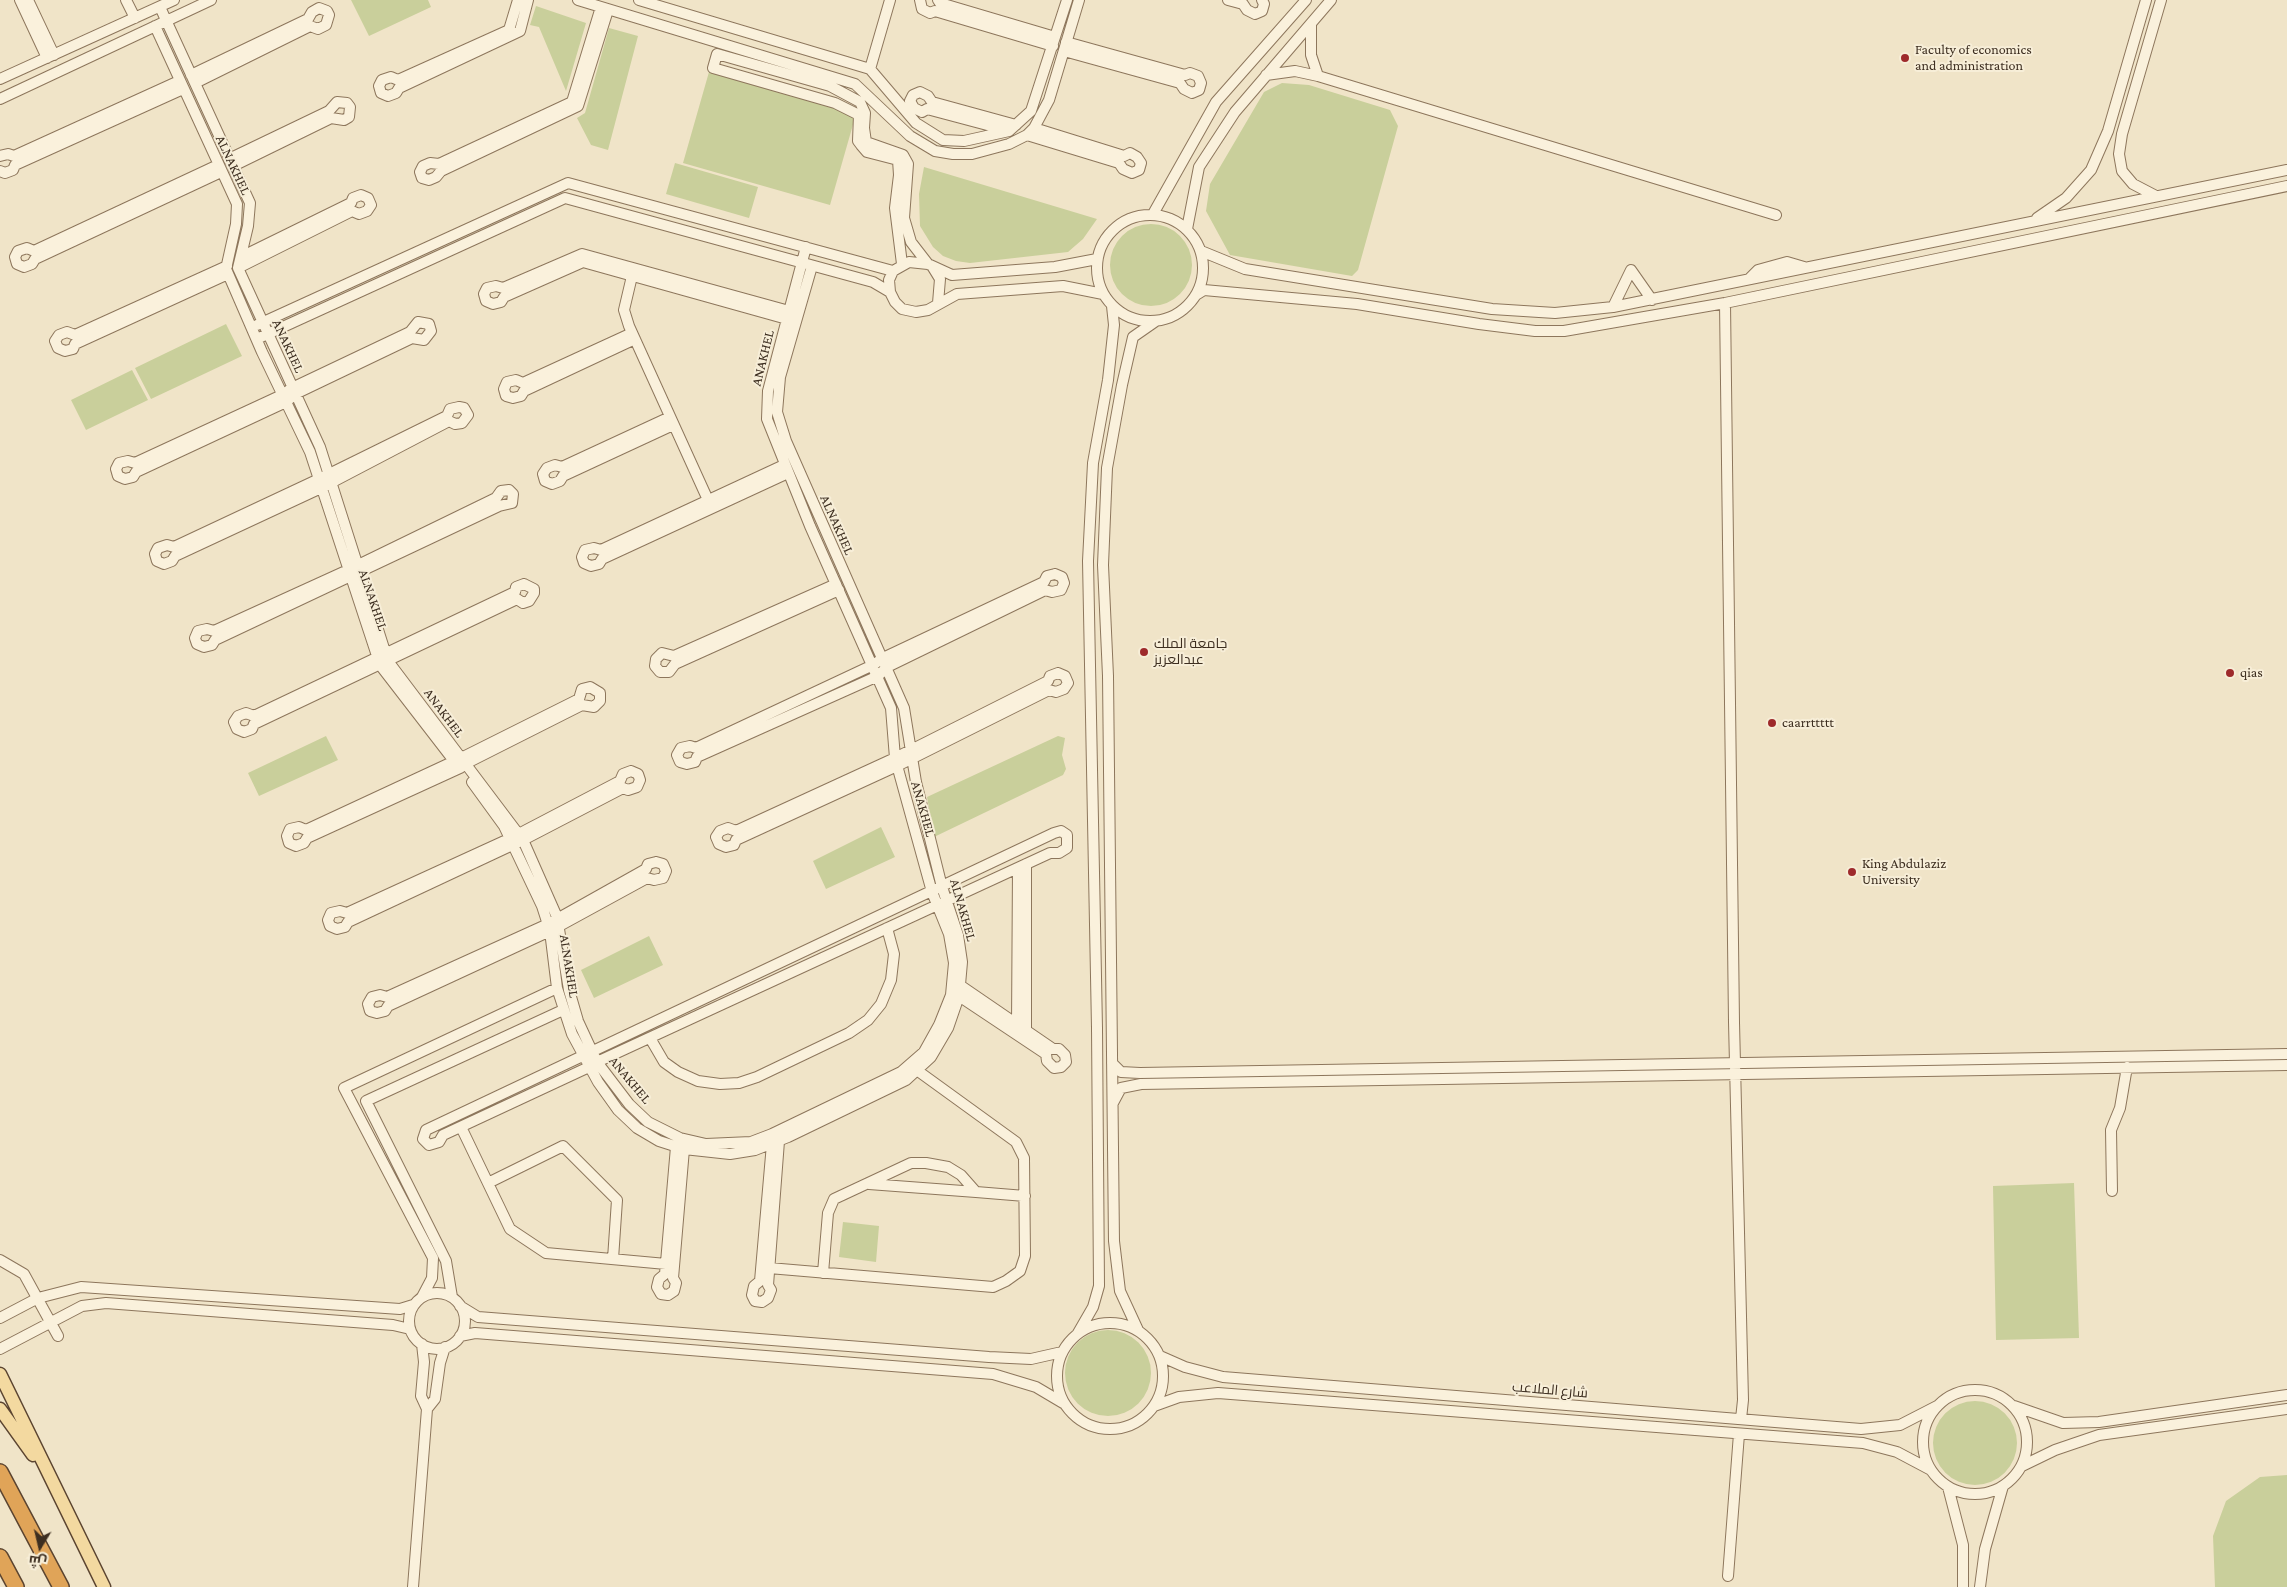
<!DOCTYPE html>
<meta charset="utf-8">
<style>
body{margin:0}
#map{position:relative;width:2287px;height:1587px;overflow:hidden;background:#f0e4c8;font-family:"Crimson Pro",Cairo,serif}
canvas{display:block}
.north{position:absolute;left:15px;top:1522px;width:50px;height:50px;-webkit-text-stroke:4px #f7eed8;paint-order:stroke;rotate:189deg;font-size:14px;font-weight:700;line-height:20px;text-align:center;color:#3d2e20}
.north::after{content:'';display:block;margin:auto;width:18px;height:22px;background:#3d2e20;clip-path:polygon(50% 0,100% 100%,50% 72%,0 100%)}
</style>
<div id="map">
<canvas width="2287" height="1587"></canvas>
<div class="north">ش</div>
</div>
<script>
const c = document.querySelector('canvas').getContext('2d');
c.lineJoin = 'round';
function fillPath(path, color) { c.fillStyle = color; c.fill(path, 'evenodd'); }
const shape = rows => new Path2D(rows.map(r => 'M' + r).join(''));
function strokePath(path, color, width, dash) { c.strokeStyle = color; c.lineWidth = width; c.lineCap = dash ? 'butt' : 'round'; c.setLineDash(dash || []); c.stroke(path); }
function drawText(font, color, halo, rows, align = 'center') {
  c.font = font + ' "Crimson Pro",Cairo,serif'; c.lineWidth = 4; c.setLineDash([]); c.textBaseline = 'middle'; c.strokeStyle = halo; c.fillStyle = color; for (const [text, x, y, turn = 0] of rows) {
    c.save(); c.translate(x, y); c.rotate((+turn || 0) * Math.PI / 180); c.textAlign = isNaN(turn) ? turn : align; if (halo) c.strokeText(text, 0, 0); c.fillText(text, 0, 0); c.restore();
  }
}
fillPath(shape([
 [351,0,428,0,431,7,369,36],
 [536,6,586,23,566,91,539,27,530,25],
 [609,28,638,36,608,150,591,145,577,118,585,113],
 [709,72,856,114,830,205,683,163],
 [1282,83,1309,85,1390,110,1398,126,1358,270,1352,276,1230,255,1206,211,1210,184,1264,92],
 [675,163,758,187,749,218,666,194],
 [924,167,1097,219,1083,239,1068,252,970,263,956,261,943,256,933,247,920,226,919,194],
 '1110 265a41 41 0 1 1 82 0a41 41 0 1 1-82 0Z',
 [226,324,242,356,151,399,135,368],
 [132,370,148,400,86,430,71,400],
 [326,736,338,760,259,796,248,773],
 [1058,736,1065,738,1062,755,1066,769,1063,775,934,837,927,797],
 [881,827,895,857,826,889,813,861],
 [649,936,663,965,594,998,581,970],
 [2074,1183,2079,1338,1996,1340,1993,1186],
 [843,1222,879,1226,876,1262,839,1257],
 '1065 1373a43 43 0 1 1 86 0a43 43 0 1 1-86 0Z',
 '1933 1443a42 42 0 1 1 84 0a42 42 0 1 1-84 0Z',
 [2287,1475,2287,1587,2215,1587,2213,1536,2226,1501,2260,1477]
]), '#c9cf9b');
const minor = shape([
 [20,0,47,58],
 [28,0,54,55],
 [126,0,135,18],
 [518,0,509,30,398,80,391,77,382,80,379,86,381,93,388,96,396,93,399,88,520,31,528,0],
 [578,0,855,84,910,136,935,151,953,154,972,154,1009,144,1027,135,1034,128,1049,100,1079,0],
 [639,0,870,69,916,123,943,140,964,141,1009,131,1031,111,1067,0],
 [920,0,922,9,930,13,935,11,1053,46],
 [938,0,940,3,1055,37],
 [1228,0,1243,4,1247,10,1255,14,1262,11,1264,4,1262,0],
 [160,7,250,203,248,226,238,268,320,447,388,661,523,840,557,917,569,990,578,1021,597,1062,629,1104,648,1122,680,1138,706,1144,751,1142,772,1134,901,1072,924,1052,939,1025,951,995,954,963,949,934,932,892,895,758,891,708,810,526,767,419,768,391,806,247],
 [601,7,572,102,439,164,430,163,423,166,420,172,422,178,429,180,436,177,441,171,578,106,608,10],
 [155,26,237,204,236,224,226,269,262,352,310,452,380,665,451,757],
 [1064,51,1180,83,1184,89,1192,93,1199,90,1201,83,1198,76,1190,73,1185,75,1066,42],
 [870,69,890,0],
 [191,75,308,19,312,12,319,8,327,11,329,15,326,25,318,29,310,26,195,83],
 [1266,75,1295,71,1318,76,1311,55,1311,24],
 [1318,76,1776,215],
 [0,79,174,0],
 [0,99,211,0],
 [1006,130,927,109,922,112,914,108,910,101,913,95,920,92,928,96,932,102,1016,125],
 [1027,135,1119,163,1123,169,1132,173,1139,170,1141,163,1137,157,1130,153,1124,156,1034,128],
 [0,156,8,154,14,156,179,81],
 [229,159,329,111,337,102,347,103,350,107,349,117,344,120,331,118,233,166],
 [218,165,34,251,27,248,18,251,15,257,17,264,24,267,32,264,35,259,221,172],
 [0,171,5,173,13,170,15,165,183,89],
 [2156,196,2133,184,2122,171,2119,154,2122,134,2161,0],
 [1153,214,1216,102,1306,0],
 '1097 268a53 53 0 1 1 106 0a53 53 0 1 1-106 0Z',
 [2037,218,2066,198,2091,170,2108,131,2146,0],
 [1187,229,1199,167,1235,112,1331,0],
 [1201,251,1245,269,1492,309,1555,313,1613,307,2287,170],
 [902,264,895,208,899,175,898,160,867,152,861,145,858,141,859,115,835,103,713,68,717,54,830,86,860,102,865,113,864,128,866,142,903,155,908,164,904,218,911,242,928,264],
 [227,266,75,335,67,332,59,335,55,341,58,348,65,351,73,349,75,344,228,274],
 [932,266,940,279,938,303],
 [238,268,352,211,359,214,367,211,371,205,368,198,361,195,353,198,351,203,241,257],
 [632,276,624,310,629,326,708,500],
 [1749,279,1758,270,1787,262,1804,267],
 [890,292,889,280,893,271],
 [1196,295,1204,290,1357,304,1479,324,1535,331,1564,331,1725,303,2287,186],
 [1725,303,1734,1022,1743,1400,1741,1419],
 [1613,307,1631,270,1652,300],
 [787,319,583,262,504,297,501,302,493,304,486,301,484,294,487,288,496,286,503,288,582,254,789,311],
 [418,322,429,324,431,331,424,340,412,338,295,394,286,402,136,472,133,477,125,479,118,476,116,469,119,463,128,461,135,463,282,395,292,388,410,332,418,322],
 [257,325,568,183,893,271,909,262,928,264,952,275,1055,267,1097,259],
 [632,333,523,383,516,380,507,382,504,389,506,396,513,398,521,396,524,391,635,339],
 [261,337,565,198,873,282,890,292,895,302,902,309,916,312,928,310,957,294,1063,286,1103,294],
 [459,407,464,408,468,415,462,423,455,424,449,421,321,488,175,556,172,561,164,564,157,561,155,554,158,548,167,545,174,547,319,479,447,416,450,409,459,407],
 [670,417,562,467,555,465,547,468,543,474,545,481,552,484,560,481,563,476,673,425],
 [784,465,601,550,594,548,585,550,582,557,584,563,591,566,599,564,602,559,788,473],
 [509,490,513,494,512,503,499,506,215,640,212,645,204,647,197,644,195,638,198,631,207,629,214,631,348,570,496,498,501,491,509,490],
 [1055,574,1062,577,1064,583,1061,590,1052,592,1045,590,887,667,878,676,697,757,695,762,687,764,680,762,677,755,681,748,690,746,696,748,873,665,883,658,1044,582,1047,576,1055,574],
 [524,584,534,589,534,593,529,601,523,603,517,599,254,724,252,729,244,732,237,729,234,722,238,716,246,713,254,716,515,592,516,587,524,584],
 [836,584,674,656,662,653,656,659,655,666,660,672,669,672,675,664,839,590],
 [1058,673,1065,676,1068,683,1064,689,1056,692,1049,690,897,766,736,840,734,845,726,847,719,844,716,837,720,831,728,828,736,831,895,758,1048,681,1050,676,1058,673],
 [590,687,600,693,600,701,594,707,582,705,465,764,460,768,307,838,304,843,296,846,289,843,287,836,290,829,299,827,306,830,461,758,579,699,582,689,590,687],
 [631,771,638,774,640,780,637,787,628,790,623,788,523,840,348,922,345,927,337,929,330,926,328,920,331,913,340,911,347,913,511,838,620,781,623,774,631,771],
 [472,782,504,826,542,906,550,931,557,988,572,1034,598,1082,618,1110,637,1128,659,1141,684,1149,730,1154,755,1150,788,1137,906,1080,931,1057,948,1028,959,996,962,962,958,935,942,887,916,782,904,708,786,441,777,412,780,377,812,266],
 [656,862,663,864,666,871,663,878,654,880,647,878,550,931,388,1006,385,1011,377,1013,370,1011,368,1004,372,997,380,995,387,997,548,924,646,869,648,864,656,862],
 [1026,864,1026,1030],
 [959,996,1046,1054,1047,1061,1054,1068,1061,1067,1066,1062,1065,1055,1059,1049,1053,1049,961,986],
 [1017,1024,1018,868],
 [650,1038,664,1062,678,1072,698,1081,720,1084,739,1083,757,1077,849,1033,868,1020,881,1004,891,980,894,954,887,928],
 [1112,1063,1121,1072,1140,1073,2287,1054],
 [589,1067,443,1135,439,1142,429,1145,423,1139,426,1130,1054,833,1061,831,1067,835,1067,848,1059,853,1050,853,597,1062],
 [1113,1103,1121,1088,1141,1084,2287,1065],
 [461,1127,510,1229,546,1253,666,1264],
 [772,1144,760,1281,754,1286,752,1295,755,1301,762,1302,768,1298,771,1290,768,1285,779,1141],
 [676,1147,665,1274,659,1279,657,1287,661,1294,668,1295,674,1291,676,1283,673,1278,684,1149],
 [488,1183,563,1146,617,1200,613,1259],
 [869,1184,976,1192],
 [2112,1191,2111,1130,2120,1108,2127,1067],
 [0,1260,24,1274,58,1336],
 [769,1268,993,1287,1006,1281,1020,1271,1025,1256,1024,1158,1016,1142,918,1071],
 [823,1273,828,1213,834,1199,911,1163,926,1163,948,1167,961,1175,976,1192,1025,1196],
 '409 1321a28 28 0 1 1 56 0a28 28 0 1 1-56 0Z',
 [422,1297,432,1278,433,1258,344,1088,557,988],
 [452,1297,446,1261,366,1101,563,1010],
 [460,1306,478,1317,989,1357,1031,1359,1062,1352],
 [0,1318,38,1298,81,1287,400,1309,413,1305],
 '1057 1376a53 53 0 1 1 106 0a53 53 0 1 1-106 0Z',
 [1138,1330,1120,1291,1114,1241,1108,676,1103,565,1107,468,1122,385,1133,337,1156,321],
 [1078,1333,1093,1307,1099,1286,1097,1028,1088,561,1093,463,1108,380,1114,325,1112,306],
 [460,1336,475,1333,993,1374,1036,1387,1063,1403],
 [422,1344,424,1362,421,1396,427,1409,435,1399,440,1363,445,1347],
 [0,1349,82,1306,106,1303,393,1325,410,1329],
 [1160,1356,1185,1367,1223,1377,1861,1429,1900,1425,1937,1406],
 '1923 1442a52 52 0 1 1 104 0a52 52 0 1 1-104 0Z',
 [1154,1406,1179,1397,1218,1393,1863,1443,1897,1452,1931,1470],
 [2014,1406,2063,1423,2099,1422,2287,1395],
 [2022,1466,2055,1450,2099,1435,2287,1409],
 [1948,1487,1963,1545,1963,1587],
 [1728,1576,1739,1434],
 [413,1587,427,1409],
 [1980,1587,1985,1549,2003,1486]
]);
const major = shape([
 [0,1374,104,1587],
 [0,1409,33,1455]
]);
const highway = shape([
 [0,1472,61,1587],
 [0,1557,16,1587]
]);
strokePath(minor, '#8d765c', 12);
strokePath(major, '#5b4430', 15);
strokePath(highway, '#5b4430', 18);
strokePath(minor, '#faf1dc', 10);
strokePath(major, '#f3d9a0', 12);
strokePath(highway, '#e0a458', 15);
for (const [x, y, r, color] of [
 [1905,58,5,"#9e2a2b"],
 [1144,652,5,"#9e2a2b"],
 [2230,673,5,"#9e2a2b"],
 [1772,723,5,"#9e2a2b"],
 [1852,872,5,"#9e2a2b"]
]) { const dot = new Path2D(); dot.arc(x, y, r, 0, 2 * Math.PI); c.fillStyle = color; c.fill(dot); strokePath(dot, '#f7eed8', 2); }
drawText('14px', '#3d2e20', '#f7eed8', [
 ["Faculty of economics",1915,50],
 ["and administration",1915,66],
 ["جامعة الملك",1154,644],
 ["عبدالعزيز",1154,660],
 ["qias",2240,673],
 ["caarrttttt",1782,723],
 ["King Abdulaziz",1862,864],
 ["University",1862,880]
], 'left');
drawText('14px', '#3d2e20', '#f7eed8', [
 ["ALNAKHEL",233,165,65],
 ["ANAKHEL",288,346,65],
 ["ANAKHEL",763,358,-76],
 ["ALNAKHEL",837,525,66],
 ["ALNAKHEL",373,600,71],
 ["ANAKHEL",444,713,53],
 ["ANAKHEL",923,809,74],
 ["ALNAKHEL",963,910,74],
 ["ALNAKHEL",569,966,81],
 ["ANAKHEL",630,1080,50],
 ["شارع الملاعب",1550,1390,5]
]);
</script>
